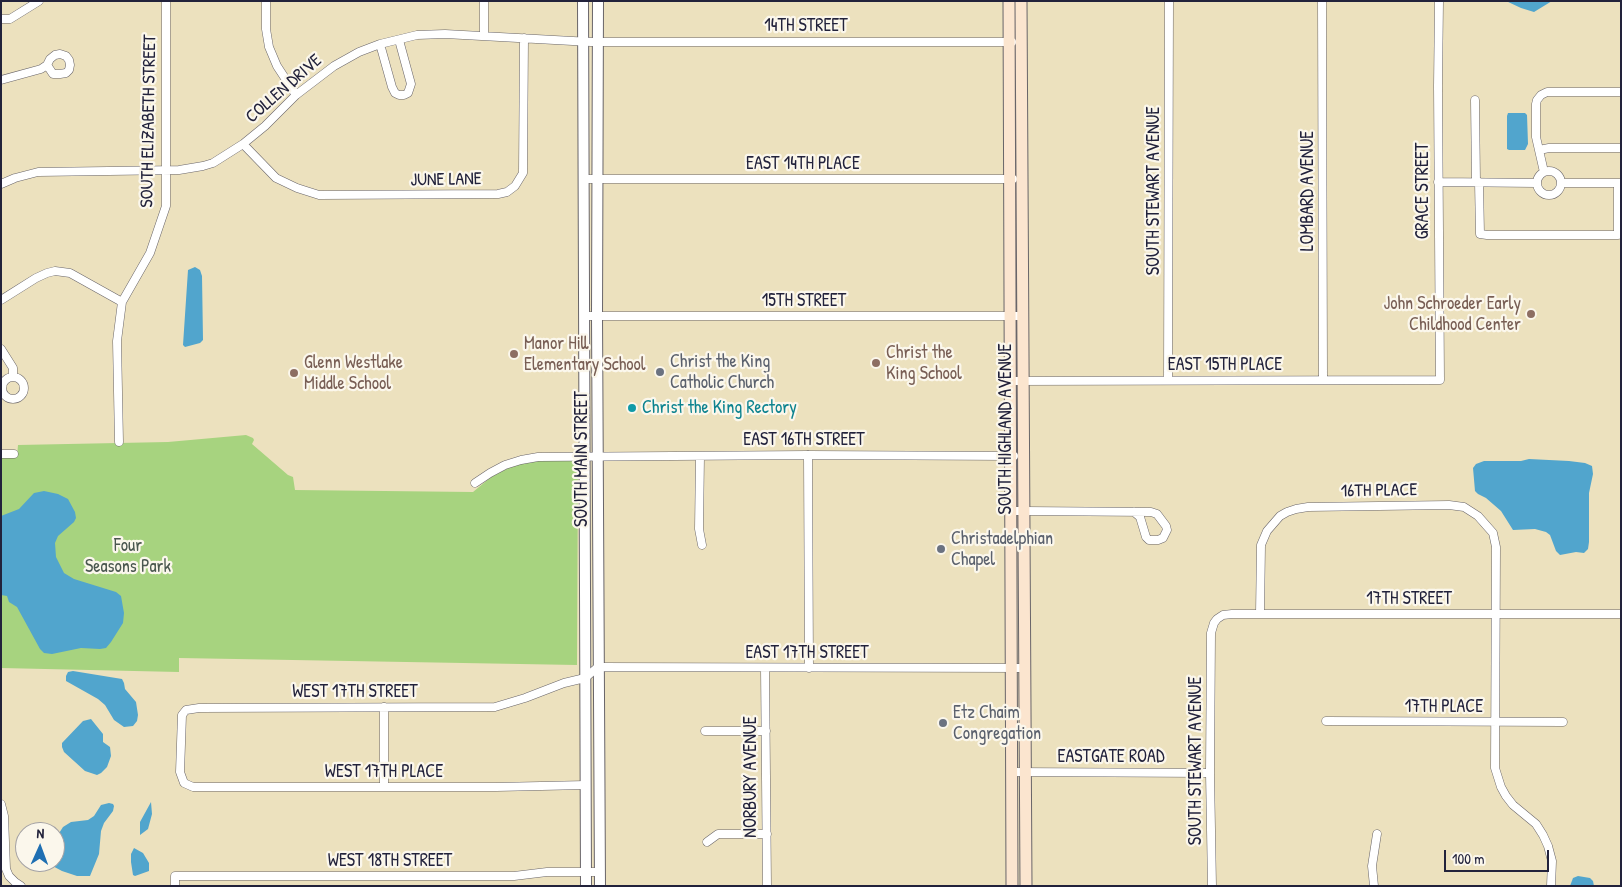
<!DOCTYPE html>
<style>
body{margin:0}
#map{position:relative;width:1622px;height:887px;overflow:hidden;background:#ece1be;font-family:"Patrick Hand",sans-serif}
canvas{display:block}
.frame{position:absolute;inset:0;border:2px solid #22223b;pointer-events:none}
.north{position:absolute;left:15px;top:822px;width:50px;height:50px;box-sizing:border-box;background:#fbf7ec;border:1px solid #a4a2a5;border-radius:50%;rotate:2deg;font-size:14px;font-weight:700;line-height:20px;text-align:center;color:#22223b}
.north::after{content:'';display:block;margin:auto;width:18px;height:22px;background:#1f6fb2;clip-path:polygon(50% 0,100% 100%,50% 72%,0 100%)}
.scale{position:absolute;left:1444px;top:850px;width:105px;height:22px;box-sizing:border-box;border:2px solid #22223b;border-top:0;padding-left:6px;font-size:15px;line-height:18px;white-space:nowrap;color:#22223b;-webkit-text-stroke:4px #fbf7ec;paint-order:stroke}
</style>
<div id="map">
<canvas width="1622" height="887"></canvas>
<div class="frame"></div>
<div class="north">N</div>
<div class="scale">100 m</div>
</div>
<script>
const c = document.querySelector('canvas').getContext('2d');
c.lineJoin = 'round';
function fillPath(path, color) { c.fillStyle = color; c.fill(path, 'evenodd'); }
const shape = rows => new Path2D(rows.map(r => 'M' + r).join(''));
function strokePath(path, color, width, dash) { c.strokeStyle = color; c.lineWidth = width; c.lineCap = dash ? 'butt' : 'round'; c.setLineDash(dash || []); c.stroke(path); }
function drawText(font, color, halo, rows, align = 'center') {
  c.font = font + ' "Patrick Hand",sans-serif'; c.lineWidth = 4.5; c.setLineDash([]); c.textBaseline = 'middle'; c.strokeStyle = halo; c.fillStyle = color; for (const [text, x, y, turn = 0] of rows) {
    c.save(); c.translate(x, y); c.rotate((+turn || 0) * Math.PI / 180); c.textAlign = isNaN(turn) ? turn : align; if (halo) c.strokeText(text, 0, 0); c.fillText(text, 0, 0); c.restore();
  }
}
fillPath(shape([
 [246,435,253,438,254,440,252,444,288,475,293,477,295,490,473,492,491,477,514,465,530,461,572,460,575,461,578,468,577,665,179,658,179,672,1,668,1,457,17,457,18,445,168,442]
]), '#a7d37f');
fillPath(shape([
 [1506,1,1552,1,1534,12,1521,8],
 [1508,113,1525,113,1527,115,1528,144,1525,150,1509,150,1507,149,1507,116],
 [195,267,200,270,202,276,203,340,200,343,185,347,183,345,188,270],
 [1529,459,1569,461,1585,463,1592,466,1593,474,1589,493,1589,542,1588,549,1584,553,1576,552,1560,555,1556,551,1550,535,1546,532,1535,529,1513,530,1501,511,1486,498,1478,494,1475,491,1473,468,1476,464,1484,461,1521,461],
 [44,491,58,494,68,499,75,512,76,518,74,522,58,536,55,543,56,557,64,573,74,579,116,592,121,596,124,613,123,623,111,642,106,648,100,649,81,648,52,654,44,653,40,649,17,607,9,602,7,596,1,595,1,516,19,509,34,493],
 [73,671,122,679,124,683,125,689,136,702,138,715,137,721,133,726,124,727,114,720,105,705,98,699,66,681,66,676,68,672],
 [91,719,103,734,103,742,110,747,111,756,107,767,101,773,97,775,85,771,64,752,62,747,62,743,83,721],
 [151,802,152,814,148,829,140,835,140,822],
 [109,803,113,804,114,806,113,811,104,823,101,831,99,854,90,876,77,876,62,871,45,862,55,862,56,838,63,827,71,822,88,820,94,816,101,805],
 [134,848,143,853,149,863,149,871,135,876,133,875,131,862,131,854],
 [1578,876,1590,878,1593,881,1594,886,1570,886,1573,878]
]), '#51a5cd');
const minor = shape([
 [266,1,266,29,269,47,277,66,296,95],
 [1322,1,1323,380],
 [1,19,10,19,39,1],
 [484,36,484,1],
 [380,44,392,87,395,93,399,95,404,95,408,93,411,84,399,40],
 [1,80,41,69,47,65,50,59,55,55,60,54,66,56,69,60,70,65,69,70,66,73,60,74,53,74,47,65],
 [1475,100,1476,182],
 [243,144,276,178,297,188,319,195,498,194,507,192,515,186,523,173,524,38],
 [1539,150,1549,148,1621,148],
 '1537 183a12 12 0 1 1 24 0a12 12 0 1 1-24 0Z',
 [1544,172,1536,137,1536,104,1537,100,1541,95,1547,92,1621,92],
 [584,179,1013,179],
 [1438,182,1537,183],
 [1479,182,1480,234,1487,235,1618,235,1618,183],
 [1561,183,1621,183],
 [1,184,15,178,38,172,179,170,203,166,213,163,243,144,265,126,296,95,334,66,359,52,380,44,417,35,445,34,591,42,1012,42],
 [1,300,36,278,47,273,55,271,70,273,122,302],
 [584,316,1024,316],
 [1,349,13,368,13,377],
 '2 388a11 11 0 1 1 22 0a11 11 0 1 1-22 0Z',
 [1168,380,1169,1],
 [1010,381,1440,380,1438,86,1439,1],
 [119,442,117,341,122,302,150,253,166,206,166,1],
 [1,454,14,454],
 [808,455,809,668],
 [700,456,699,529,702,545],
 [475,483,490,473,505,465,521,460,538,457,808,455,1014,456],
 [1010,511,1024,511,1151,512,1157,514,1166,526,1167,530,1163,538,1158,540,1149,540,1146,537,1140,517,1134,512],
 [1260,614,1261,545,1267,531,1280,516,1287,512,1296,509,1308,507,1449,505,1464,507,1478,516,1493,533,1496,547,1495,768,1501,787,1506,796,1513,805,1536,824,1543,835,1548,846,1552,861,1551,886],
 [765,668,767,886],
 [1326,721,1563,722],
 [705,731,766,731],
 [1011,772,1210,773],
 [586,785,496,787,193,787,184,783,180,772,182,715,186,710,199,708,495,707,525,698,564,683,585,678,598,667,1025,668],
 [384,786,384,707],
 [1,804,4,816,6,869,9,876,15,882,21,886],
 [707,842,718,834,767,834],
 [175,886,175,876,514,876,547,872,600,872],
 [1212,886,1210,773,1211,633,1214,623,1217,619,1223,615,1232,614,1621,614],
 [1374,886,1372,866,1377,834]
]);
const tertiary = shape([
 [583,1,586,886],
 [598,1,597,316,600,886]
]);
const secondary = shape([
 [1009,1,1012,886],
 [1021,1,1026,886]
]);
strokePath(minor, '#696569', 9);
strokePath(tertiary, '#696569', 12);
strokePath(secondary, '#696569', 13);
strokePath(minor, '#fff', 8);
strokePath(tertiary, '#fff', 10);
strokePath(secondary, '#fbe5cf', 11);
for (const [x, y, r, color] of [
 [1531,314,5,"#8d6e63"],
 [514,354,5,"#8d6e63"],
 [876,363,5,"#8d6e63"],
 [660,372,5,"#6b7280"],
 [294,373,5,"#8d6e63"],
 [632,408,5,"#0f9aa8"],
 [941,549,5,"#6b7280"],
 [943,723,5,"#6b7280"]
]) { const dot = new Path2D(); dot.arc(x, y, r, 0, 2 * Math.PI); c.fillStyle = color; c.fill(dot); strokePath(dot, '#fbf7ec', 2); }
drawText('18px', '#22223b', '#fbf7ec', [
 ["14TH STREET",806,26],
 ["COLLEN DRIVE",284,89,-41],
 ["SOUTH ELIZABETH STREET",149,121,-89],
 ["EAST 14TH PLACE",803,164],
 ["JUNE LANE",446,180,-1],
 ["SOUTH STEWART AVENUE",1154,191,-90],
 ["LOMBARD AVENUE",1308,191,-90],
 ["GRACE STREET",1423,191,-90],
 ["15TH STREET",804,301],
 ["EAST 15TH PLACE",1225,365],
 ["SOUTH HIGHLAND AVENUE",1006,429,-90],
 ["EAST 16TH STREET",804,440],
 ["SOUTH MAIN STREET",582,459,-90],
 ["16TH PLACE",1379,491,-1],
 ["17TH STREET",1409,599],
 ["EAST 17TH STREET",807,653],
 ["WEST 17TH STREET",355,692],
 ["17TH PLACE",1444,707],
 ["EASTGATE ROAD",1111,757],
 ["SOUTH STEWART AVENUE",1196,761,-90],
 ["WEST 17TH PLACE",384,772],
 ["NORBURY AVENUE",751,777,-90],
 ["WEST 18TH STREET",390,861]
]);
drawText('18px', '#785e54', '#fbf7ec', [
 ["John Schroeder Early",1521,304,"right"],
 ["Childhood Center",1521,325,"right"],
 ["Manor Hill",524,344],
 ["Elementary School",524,365],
 ["Christ the",886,353],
 ["King School",886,374],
 ["Glenn Westlake",304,363],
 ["Middle School",304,384]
], 'left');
drawText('18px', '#5b616d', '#fbf7ec', [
 ["Christ the King",670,362],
 ["Catholic Church",670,383],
 ["Christadelphian",951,539],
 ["Chapel",951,560],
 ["Etz Chaim",953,713],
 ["Congregation",953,734]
], 'left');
drawText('18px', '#0d838f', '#fbf7ec', [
 ["Christ the King Rectory",642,408]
], 'left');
drawText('18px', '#4a574f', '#fbf7ec', [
 ["Four",128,546],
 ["Seasons Park",128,567]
]);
</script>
